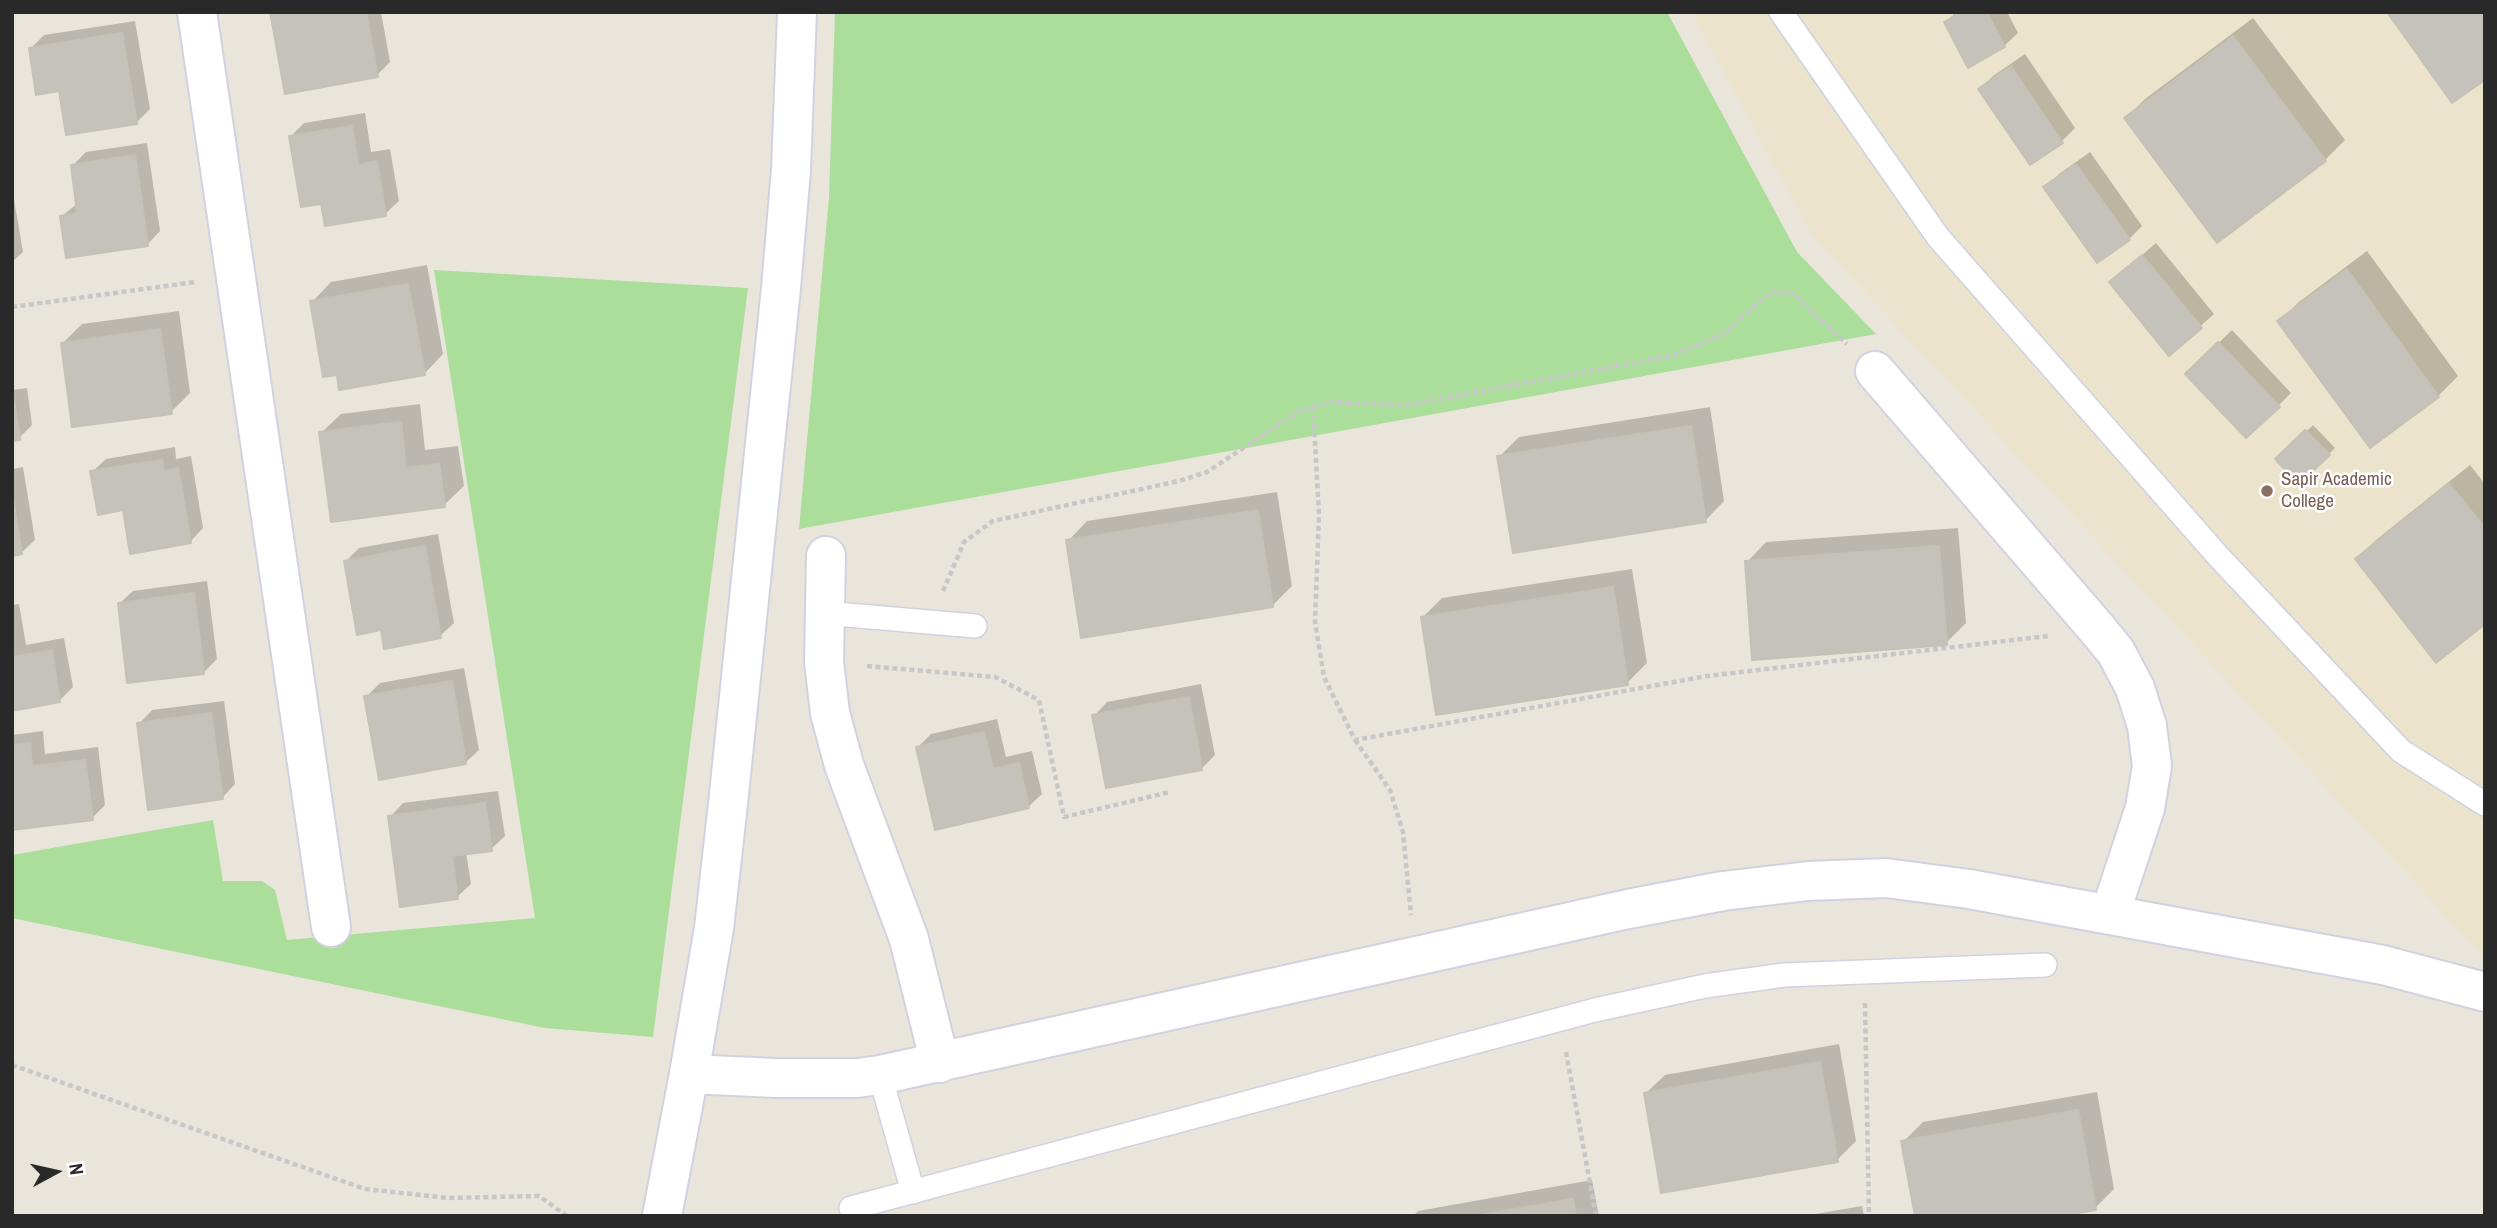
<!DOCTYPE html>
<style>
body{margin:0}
#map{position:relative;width:2497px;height:1228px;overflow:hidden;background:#eae5db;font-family:"Archivo Narrow",sans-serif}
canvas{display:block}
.frame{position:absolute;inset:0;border:14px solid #292929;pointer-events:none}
.north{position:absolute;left:21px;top:1137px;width:70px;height:70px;-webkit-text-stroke:5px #fff;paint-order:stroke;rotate:82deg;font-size:19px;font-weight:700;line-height:28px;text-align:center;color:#292929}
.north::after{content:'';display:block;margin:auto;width:24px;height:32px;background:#292929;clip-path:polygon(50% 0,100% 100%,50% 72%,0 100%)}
</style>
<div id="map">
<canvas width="2497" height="1228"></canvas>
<div class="frame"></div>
<div class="north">N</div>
</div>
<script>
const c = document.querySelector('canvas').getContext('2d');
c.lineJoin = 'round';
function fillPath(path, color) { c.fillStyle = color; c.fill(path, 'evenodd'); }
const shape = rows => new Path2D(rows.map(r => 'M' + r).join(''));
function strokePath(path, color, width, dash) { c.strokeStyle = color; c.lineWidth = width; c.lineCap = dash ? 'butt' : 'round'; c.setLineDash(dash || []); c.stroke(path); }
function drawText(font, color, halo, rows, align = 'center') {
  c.font = font + ' "Archivo Narrow",sans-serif'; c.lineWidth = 5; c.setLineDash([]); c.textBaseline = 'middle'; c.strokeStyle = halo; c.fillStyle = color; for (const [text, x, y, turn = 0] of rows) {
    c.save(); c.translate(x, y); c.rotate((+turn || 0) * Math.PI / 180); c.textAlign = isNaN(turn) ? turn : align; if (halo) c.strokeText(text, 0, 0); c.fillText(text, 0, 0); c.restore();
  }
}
fillPath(shape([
 [1691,12,2485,12,2485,958,1812,235]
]), '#ebe3cb');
fillPath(shape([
 [835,12,1667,12,1797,252,1876,334,799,529,829,197],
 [434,270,748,288,653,1037,545,1028,12,918,12,855,213,820,223,881,262,881,275,890,287,940,535,918]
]), '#abdd9b');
fillPath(shape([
 [272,12,381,12,390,62,377,75],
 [1956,12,2007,12,2018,33,2004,46,1946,22],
 [2253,18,2345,140,2325,160,2217,240,2126,118,2145,99],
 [135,21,150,109,137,122,60,89,31,48,44,35],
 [2025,54,2075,128,2062,141,2030,163,1980,89,1993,76],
 [365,113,371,152,390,149,399,201,385,214,323,202,291,136,304,123],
 [147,143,160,231,147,245,62,216,78,203,72,166,86,152],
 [2090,152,2142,226,2129,239,2046,187,2059,174],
 [14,199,23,252,12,262,12,200],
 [2156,243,2214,314,2169,354,2111,282],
 [2367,251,2458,376,2438,396,2370,446,2279,321,2299,302],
 [427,265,443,354,424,374,338,373,312,302,331,282],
 [179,311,190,393,171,412,63,343,82,324],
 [2232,330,2291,393,2278,406,2200,361],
 [27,388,32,425,19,438,12,439,12,390],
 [420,404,425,450,458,446,464,486,444,505,321,433,341,414],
 [1710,407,1724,501,1705,521,1499,457,1519,437],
 [2313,425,2335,448,2299,482,2278,459],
 [175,447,176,459,191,456,203,528,190,542,124,508,92,472,106,459],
 [2470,465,2485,484,2485,622,2357,560,2376,540],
 [23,467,35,540,21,553,12,554,12,469],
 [1277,492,1292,586,1272,606,1068,541,1087,521],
 [1958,528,1966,623,1946,643,1747,562,1766,542],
 [438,534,454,623,440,636,382,628,346,561,359,548],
 [1632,569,1647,663,1627,683,1422,618,1442,598],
 [207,581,217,659,204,672,119,604,133,591],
 [19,604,26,645,64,638,73,687,60,700,12,709,12,605],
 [464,668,479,750,465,763,366,697,380,683],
 [1201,684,1215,755,1202,768,1094,716,1107,702],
 [224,701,235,784,222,798,139,724,152,710],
 [997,719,1006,757,1032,751,1042,794,1028,807,918,747,931,734],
 [43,731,45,754,98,747,105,805,92,818,12,829,12,735],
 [498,791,505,836,491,849,466,852,471,884,457,897,390,817,403,803],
 [1839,1044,1856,1141,1837,1160,1645,1094,1665,1075],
 [2097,1092,2114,1189,2095,1208,1903,1142,1923,1122],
 [1592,1180,1599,1216,1413,1216,1418,1211],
 [1862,1206,1864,1216,1804,1216]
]), '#0003');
const building = shape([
 [270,12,366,12,378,77,285,94,270,12],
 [1962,12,1987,12,2005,47,1968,68,1944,22,1962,12],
 [2387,12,2485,12,2485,80,2452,103,2387,12],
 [122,33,137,124,66,135,59,91,36,95,29,48,122,33],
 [2233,36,2326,161,2217,243,2124,118,2233,36],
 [2011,66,2063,143,2030,165,1978,89,2011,66],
 [352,126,358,165,377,161,386,216,325,226,321,204,301,207,289,136,352,126],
 [135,155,148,246,66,258,60,216,77,213,71,165,135,155],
 [2076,164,2130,240,2097,263,2043,187,2076,164],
 [2142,255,2202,328,2169,356,2109,282,2142,255],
 [2347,269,2439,397,2370,448,2277,321,2347,269],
 [408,284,425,375,339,390,337,375,323,377,310,301,408,284],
 [160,329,172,414,72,427,61,343,160,329],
 [2218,342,2280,407,2246,438,2185,374,2218,342],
 [12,400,14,400,20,440,12,441,12,400],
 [401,422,406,468,439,464,445,507,331,522,319,432,401,422],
 [1691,426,1706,522,1513,553,1497,456,1691,426],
 [2305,430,2330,455,2299,484,2275,459,2305,430],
 [162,460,164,471,178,468,191,543,130,554,123,510,98,515,90,471,162,460],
 [2449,483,2485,528,2485,624,2436,663,2355,559,2449,483],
 [12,492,22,554,12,556,12,492],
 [1258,510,1273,607,1081,638,1066,540,1258,510],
 [425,546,441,638,384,649,381,630,357,635,344,561,425,546],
 [1939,546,1947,645,1752,660,1745,561,1939,546],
 [1613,587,1628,685,1436,715,1421,617,1613,587],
 [194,593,204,674,127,683,118,603,194,593],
 [52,650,60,702,12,711,12,651,13,657,52,650],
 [452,681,466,764,379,780,364,696,452,681],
 [1189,697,1202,770,1106,788,1092,715,1189,697],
 [211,713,223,799,148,810,137,723,211,713],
 [984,732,993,769,1019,763,1029,808,935,830,916,747,984,732],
 [30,743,32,766,85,760,93,820,12,830,12,745,30,743],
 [485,803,492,851,452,856,458,899,400,907,388,816,485,803],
 [1820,1062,1838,1162,1661,1193,1644,1093,1820,1062],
 [2078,1110,2096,1210,2061,1216,1915,1216,1901,1141,2078,1110],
 [1573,1199,1576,1216,1475,1216,1573,1199]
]);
fillPath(building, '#c5c2bb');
strokePath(building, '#c5c1b5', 2);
const lane = shape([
 [1781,12,1938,237,2218,556,2401,751,2485,804],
 [824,613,975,626],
 [880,1075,913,1192],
 [851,1208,1595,1010,1705,986,1784,975,2045,965]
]);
const street = shape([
 [197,12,331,927],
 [1875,371,2098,630,2116,652,2135,688,2147,726,2152,766,2145,808,2110,914],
 [826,556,824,662,830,713,844,765,909,939,940,1063],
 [689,1074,775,1078,857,1078,880,1075,1628,909,1723,891,1808,881,1886,878,1969,889,2383,965,2485,992]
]);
const secondary = shape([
 [662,1216,689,1074,714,928,728,804,781,288,791,170,797,12]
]);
strokePath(lane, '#d1d2e1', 26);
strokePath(street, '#d1d2e1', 42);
strokePath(secondary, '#d1d2e1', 42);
strokePath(shape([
 [12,307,195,282],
 [1313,407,1319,514,1315,622,1324,677,1355,740,1707,676,2048,636],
 [943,591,964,542,993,521,1179,481,1207,472,1298,412,1329,402,1406,405,1671,356,1722,335,1771,292,1792,293,1847,344],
 [867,666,995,677,1039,700,1064,817,1170,792],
 [1355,740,1390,790,1403,832,1411,915],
 [1865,1003,1869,1216],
 [1566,1052,1596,1216],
 [12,1065,365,1189,448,1198,539,1196,567,1216]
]), '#c7c7c7', 4.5, [5, 3.5]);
strokePath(lane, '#fff', 23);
strokePath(street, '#fff', 38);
strokePath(secondary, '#fff', 38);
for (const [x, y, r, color] of [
 [2267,491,7,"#8d6e63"]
]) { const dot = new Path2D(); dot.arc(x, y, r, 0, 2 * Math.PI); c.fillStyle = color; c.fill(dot); strokePath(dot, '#fff', 2.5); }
drawText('19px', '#785e54', '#fff', [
 ["Sapir Academic",2281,480],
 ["College",2281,502]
], 'left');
</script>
